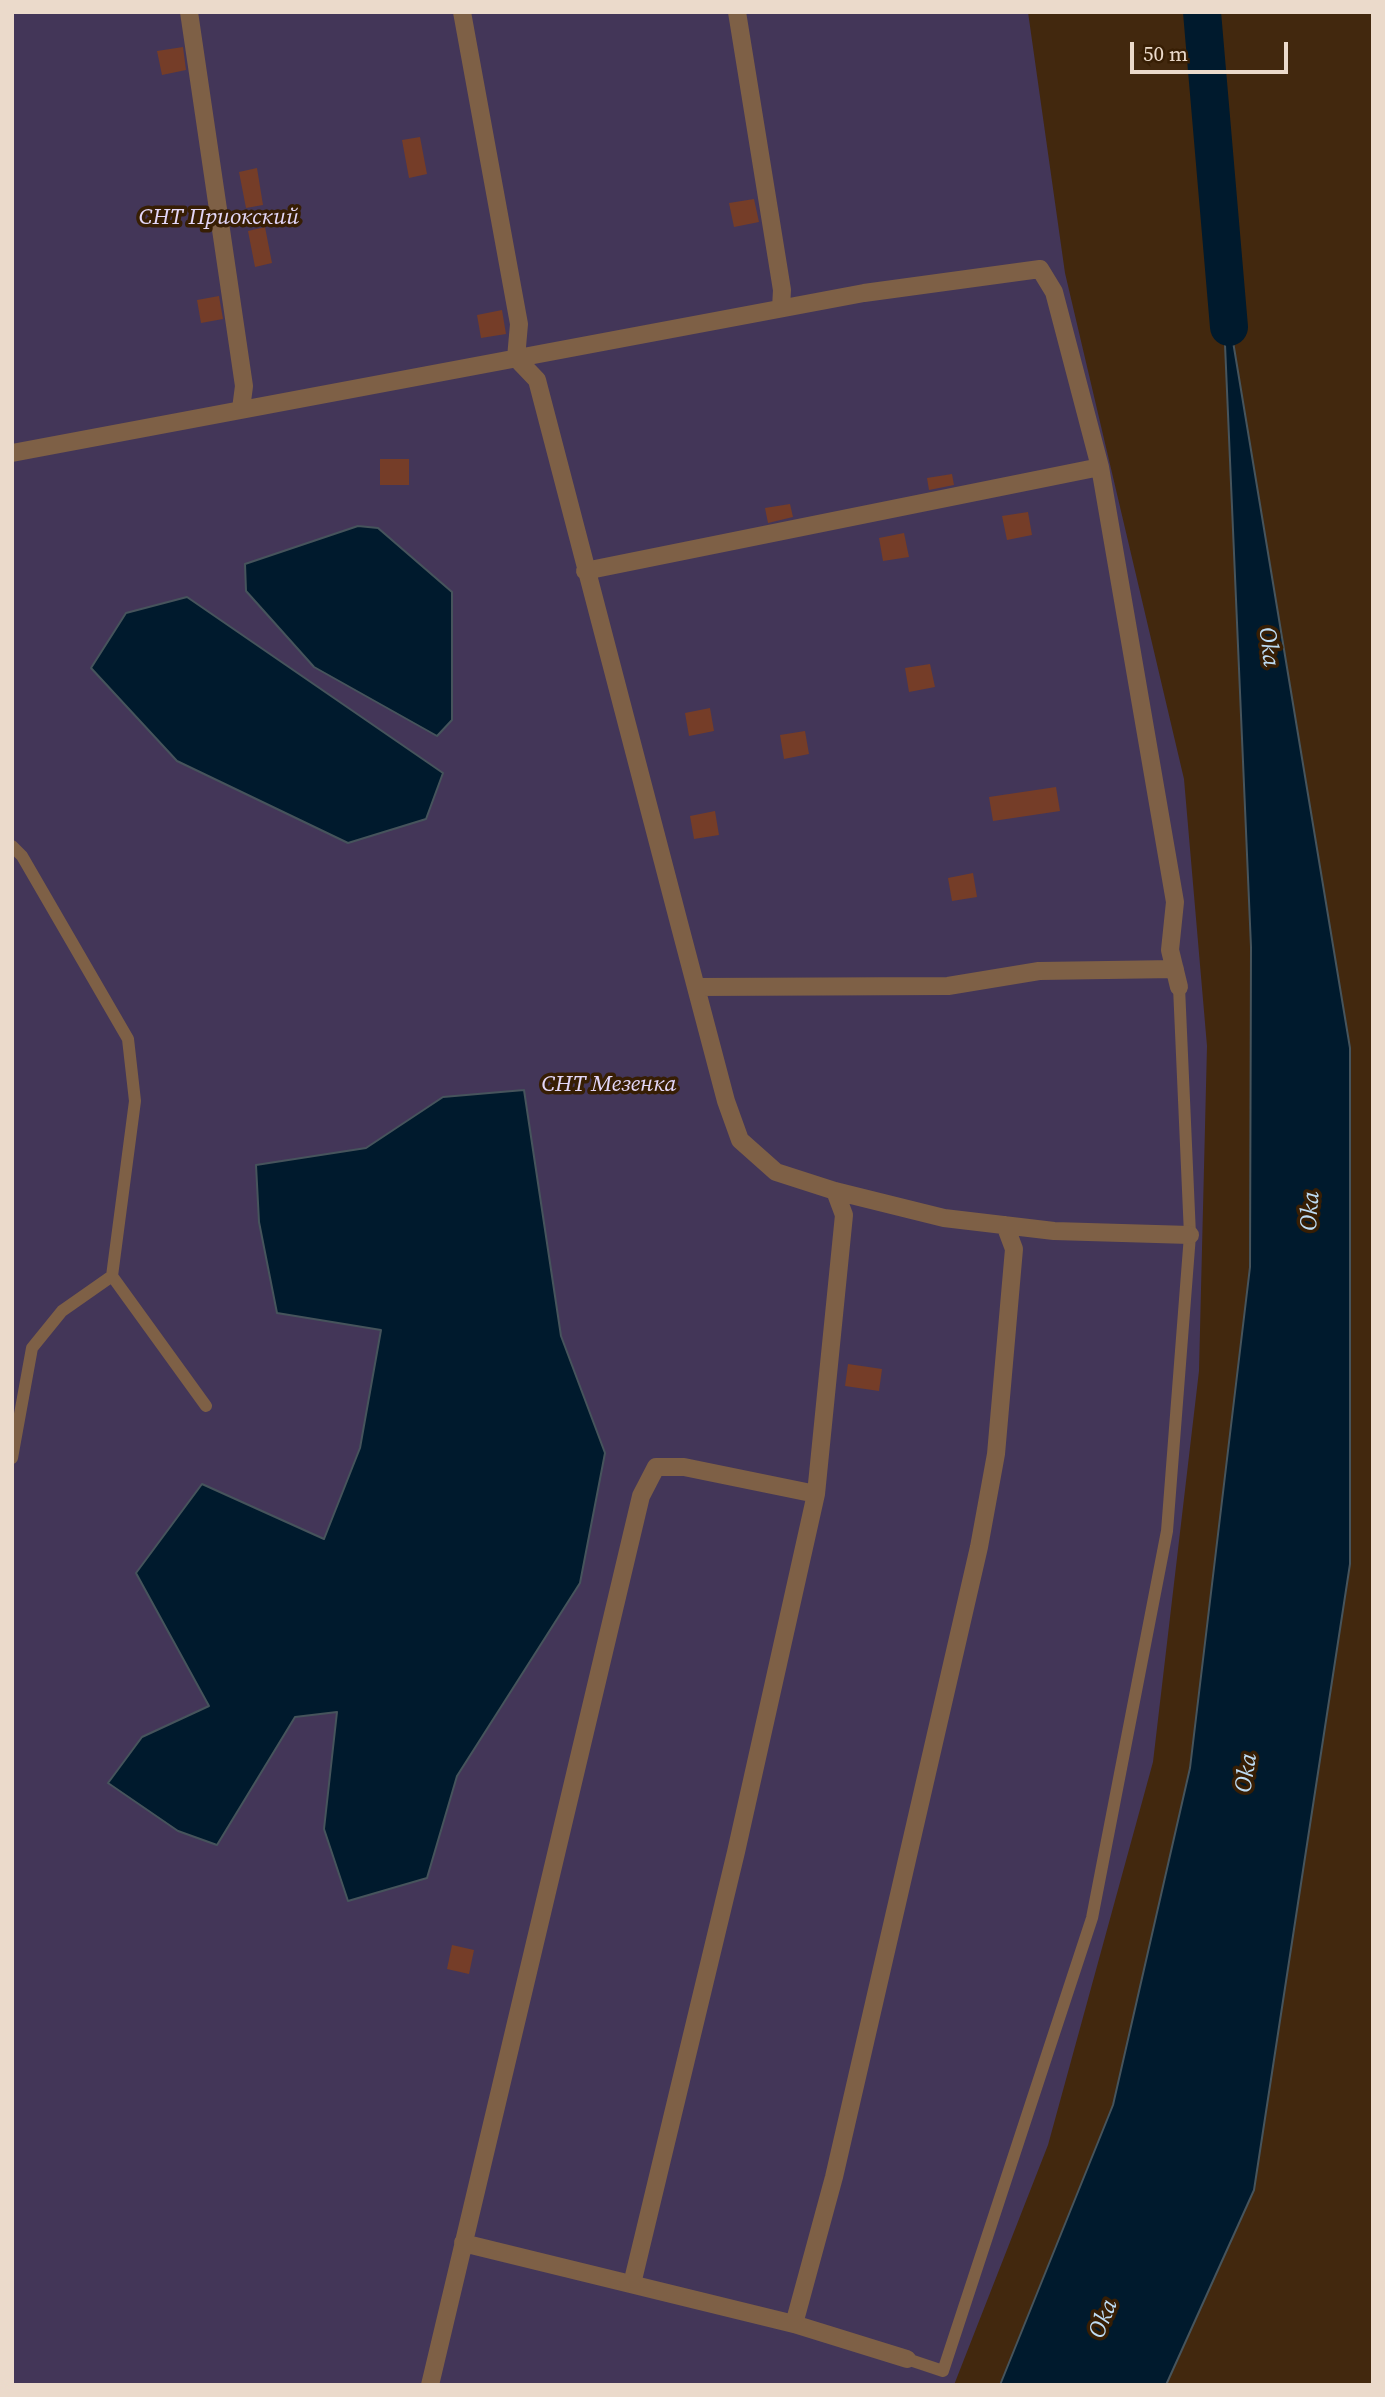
<!DOCTYPE html>
<meta charset="utf-8">
<style>
body{margin:0}
#map{position:relative;width:1385px;height:2397px;overflow:hidden;background:#42280e;font-family:"Source Serif 4",serif}
canvas{display:block}
.frame{position:absolute;inset:0;border:14px solid #ebdacb;pointer-events:none}
.scale{position:absolute;left:1130px;top:42px;width:158px;height:32px;box-sizing:border-box;border:4px solid #ebdacb;border-top:0;padding-left:9px;font-size:21px;line-height:24px;white-space:nowrap;color:#ebdacb;-webkit-text-stroke:5px #371e04;paint-order:stroke}
</style>
<div id="map">
<canvas width="1385" height="2397"></canvas>
<div class="frame"></div>
<div class="scale">50 m</div>
</div>
<script>
const c = document.querySelector('canvas').getContext('2d');
c.lineJoin = 'round';
function fillPath(path, color) { c.fillStyle = color; c.fill(path, 'evenodd'); }
const shape = rows => new Path2D(rows.map(r => 'M' + r).join(''));
function strokePath(path, color, width, dash) { c.strokeStyle = color; c.lineWidth = width; c.lineCap = dash ? 'butt' : 'round'; c.setLineDash(dash || []); c.stroke(path); }
function drawText(font, color, halo, rows, align = 'center') {
  c.font = font + ' "Source Serif 4",serif'; c.lineWidth = 7; c.setLineDash([]); c.textBaseline = 'middle'; c.strokeStyle = halo; c.fillStyle = color; for (const [text, x, y, turn = 0] of rows) {
    c.save(); c.translate(x, y); c.rotate((+turn || 0) * Math.PI / 180); c.textAlign = isNaN(turn) ? turn : align; if (halo) c.strokeText(text, 0, 0); c.fillText(text, 0, 0); c.restore();
  }
}
fillPath(shape([
 [12,12,1028,12,1065,273,1184,779,1207,1046,1199,1371,1153,1762,1048,2145,954,2385,12,2385]
]), '#433658');
const water = shape([
 [1222,275,1350,1048,1350,1564,1254,2190,1166,2385,1000,2385,1113,2105,1190,1768,1250,1267,1251,947,1222,275],
 [358,526,378,528,452,592,452,720,437,736,314,667,246,591,245,564,358,526],
 [187,597,443,773,426,819,348,843,177,761,91,668,126,613,187,597],
 [524,1090,561,1336,605,1453,580,1583,457,1776,427,1878,348,1901,324,1829,337,1712,295,1717,217,1845,178,1831,108,1783,142,1737,209,1706,136,1573,202,1484,324,1539,360,1448,381,1330,277,1313,259,1222,256,1165,366,1148,443,1097,524,1090]
]);
fillPath(water, '#001a2d');
strokePath(water, '#46545c', 2);
strokePath(shape([
 [1202,12,1229,327]
]), '#001a2d', 38);
fillPath(shape([
 [183,47,186,70,162,75,157,51],
 [420,137,427,174,409,178,402,140],
 [257,168,263,205,246,208,239,172],
 [754,199,759,222,734,227,729,203],
 [265,227,272,263,255,267,248,231],
 [219,296,223,319,201,323,197,300],
 [502,310,506,334,481,338,477,315],
 [380,459,409,459,409,485,380,485],
 [952,474,954,485,929,490,927,478],
 [790,504,793,517,768,523,765,508],
 [1028,512,1032,535,1007,540,1002,516],
 [904,533,909,557,883,561,879,538],
 [930,664,935,687,909,692,905,668],
 [710,708,714,731,689,736,685,713],
 [805,731,809,754,784,759,780,735],
 [1056,787,1060,811,993,821,989,797],
 [715,811,719,835,694,839,690,816],
 [973,873,977,897,952,901,948,878],
 [848,1364,882,1369,879,1391,845,1386],
 [452,1945,474,1950,469,1974,447,1969]
]), '#753d28');
strokePath(shape([
 [12,846,22,856,128,1039,135,1101,112,1276,206,1406],
 [12,1458,32,1348,62,1311,112,1276],
 [907,2359,943,2371,1092,1918,1167,1531,1190,1235,1179,987]
]), '#7e6046', 12);
strokePath(shape([
 [189,12,244,386,241,409],
 [462,12,519,324,516,358,537,380,679,923,726,1101,740,1140,776,1172,835,1191,944,1218,1054,1231,1190,1235],
 [737,12,782,290,781,308],
 [12,453,864,293,1040,269,1054,292,1100,467,585,571],
 [1100,467,1175,902,1170,950,1179,987],
 [696,987,948,986,1039,971,1175,969],
 [463,2243,794,2324,907,2359],
 [632,2284,736,1852,816,1494,844,1215,835,1191],
 [794,2324,834,2177,979,1547,996,1454,1014,1249,1005,1225],
 [430,2385,641,1496,656,1467,684,1467,816,1494]
]), '#7e6046', 18);
drawText('italic 23px', '#e3d7f8', '#371e04', [
 ["СНТ Приокский",219,218],
 ["СНТ Мезенка",609,1085]
]);
drawText('italic 24px', '#bedcf4', '#371e04', [
 ["Oka",1268,647,83],
 ["Oka",1311,1211,-86],
 ["Oka",1247,1773,-81],
 ["Oka",1104,2319,-68]
]);
</script>
